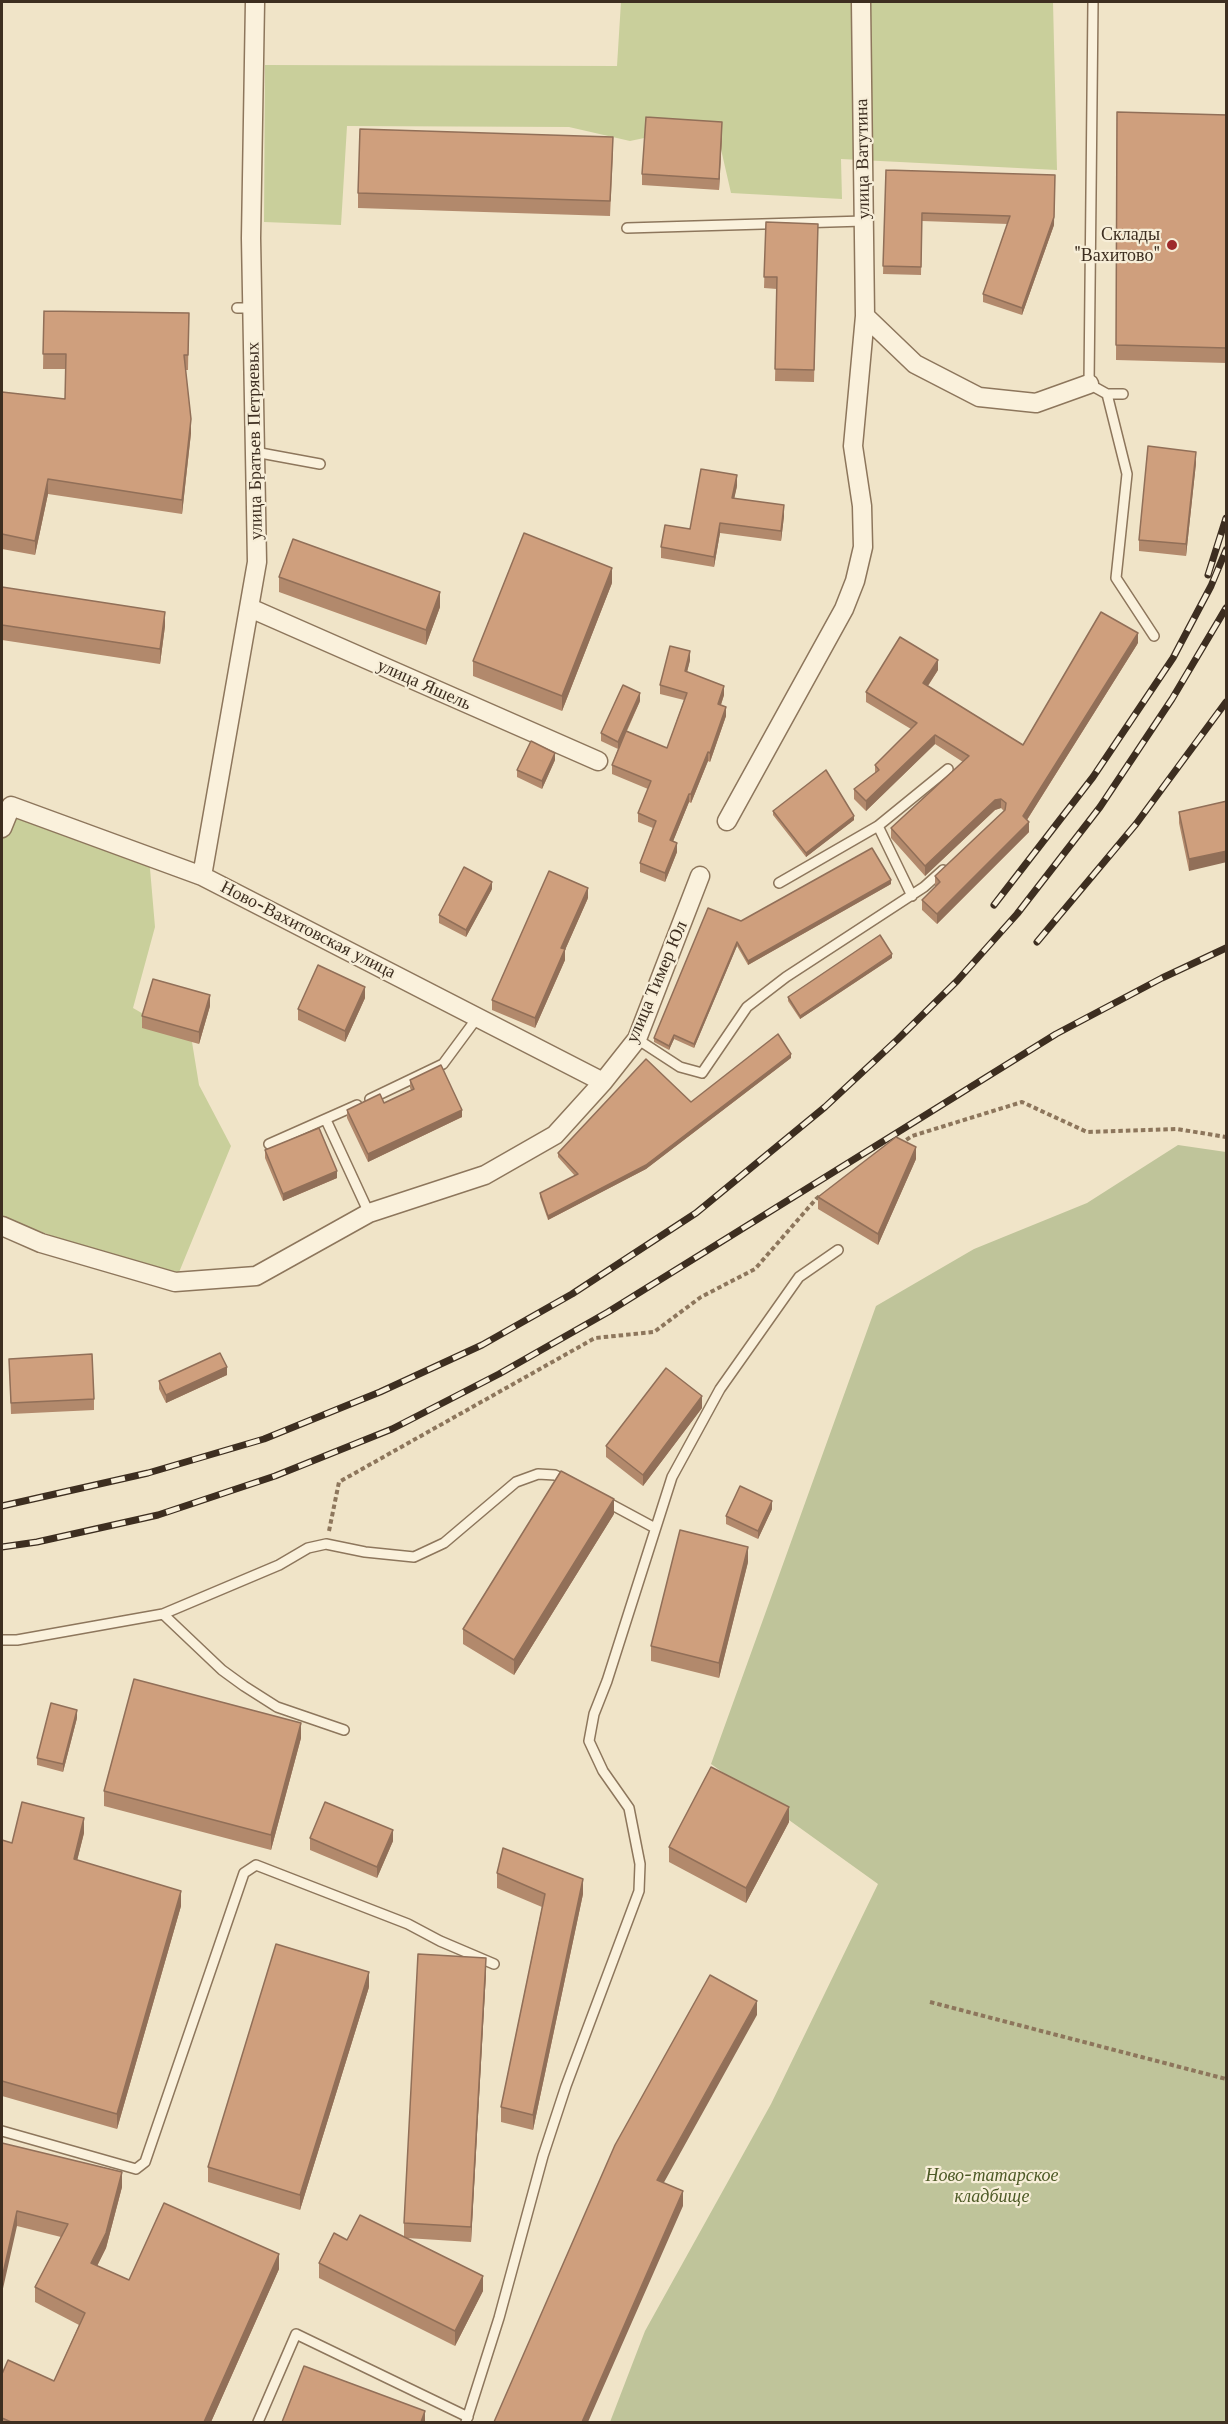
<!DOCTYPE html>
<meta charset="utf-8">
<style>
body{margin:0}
#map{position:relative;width:1228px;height:2424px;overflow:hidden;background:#f0e4c8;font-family:"Libre Baskerville",serif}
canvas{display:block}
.frame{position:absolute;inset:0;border:3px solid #3d2e20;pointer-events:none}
</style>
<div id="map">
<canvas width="1228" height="2424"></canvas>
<div class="frame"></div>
</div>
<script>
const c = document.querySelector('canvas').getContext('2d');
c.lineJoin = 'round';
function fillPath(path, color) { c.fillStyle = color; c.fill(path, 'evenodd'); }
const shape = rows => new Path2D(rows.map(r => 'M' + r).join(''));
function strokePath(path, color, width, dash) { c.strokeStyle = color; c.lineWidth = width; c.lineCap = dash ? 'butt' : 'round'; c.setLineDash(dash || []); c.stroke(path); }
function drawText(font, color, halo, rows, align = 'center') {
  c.font = font + ' "Libre Baskerville",serif'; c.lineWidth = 4.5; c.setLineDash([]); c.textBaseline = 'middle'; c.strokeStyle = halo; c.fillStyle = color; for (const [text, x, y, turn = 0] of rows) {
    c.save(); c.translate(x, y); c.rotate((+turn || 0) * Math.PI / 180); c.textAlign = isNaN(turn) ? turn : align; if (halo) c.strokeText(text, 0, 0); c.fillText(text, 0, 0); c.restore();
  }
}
fillPath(shape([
 [621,2,1053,2,1057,170,841,159,842,199,731,193,715,123,630,141,569,127,347,126,341,225,264,222,265,65,617,66],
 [11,806,149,857,155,927,133,1008,192,1042,199,1085,231,1146,175,1282,2,1217,2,828]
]), '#c9cf9b');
fillPath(shape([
 [1178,1145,1226,1152,1226,2422,610,2422,645,2331,771,2104,878,1884,711,1764,876,1306,974,1249,1087,1203]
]), '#bfc49a');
const service = shape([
 [1093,2,1089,384,1107,394,1127,474,1116,578,1154,636],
 [627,228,864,221],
 [237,308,252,308],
 [1107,394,1123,394],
 [255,452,320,464],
 [878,826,912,896],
 [779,883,878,826,948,769],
 [637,1039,680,1067,702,1073,747,1007,786,977,924,887,943,870],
 [370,1099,443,1064,477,1018],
 [326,1120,369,1213],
 [269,1144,357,1105],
 [603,1500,655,1528],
 [163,1614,222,1670,244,1686,277,1707,344,1730],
 [2,1640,17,1640,163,1614,279,1565,308,1548,326,1544,365,1552,414,1557,444,1543,516,1482,538,1474,555,1475,567,1481],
 [2,2131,136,2169,145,2162,244,1873,256,1865,408,1924,440,1941,494,1964],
 [258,2422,296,2334,468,2417],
 [466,2422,499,2318,543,2156,566,2086,639,1891,640,1864,629,1808,603,1771,589,1741,594,1714,607,1681,672,1477,720,1389,799,1277,838,1250]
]);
const minor = shape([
 [865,316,915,364,979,397,1036,403,1089,384],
 [250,608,598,761],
 [727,821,844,609,855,581,863,547,862,506,853,446,865,316,861,2],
 [2,828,11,806,202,876,603,1082],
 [202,876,257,562,251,238,255,2],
 [2,1226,41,1243,175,1282,256,1276,369,1213,485,1175,555,1135,603,1082,637,1039,700,876]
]);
strokePath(service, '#8d765c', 12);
strokePath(minor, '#8d765c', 21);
strokePath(shape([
 [900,1144,912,1136,1022,1102,1087,1132,1177,1129,1226,1137],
 [329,1531,339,1482,595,1338,654,1332,701,1297,755,1269,816,1199,821,1195],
 [930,2002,1226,2079]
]), '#8d765c', 4, [4.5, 3]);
strokePath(service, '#faf1dc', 9);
strokePath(minor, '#faf1dc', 18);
const rail = shape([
 [1208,575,1226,518],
 [994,905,1093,777,1173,658,1211,586,1226,550],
 [1037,942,1136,824,1226,702],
 [2,1506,148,1473,264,1439,380,1392,482,1345,572,1294,696,1213,825,1107,898,1039,957,981,1017,914,1100,807,1172,699,1226,608],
 [2,1547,37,1542,158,1515,275,1476,392,1429,499,1374,608,1312,1056,1034,1162,978,1226,948]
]);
strokePath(rail, '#3d2e20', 7);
strokePath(rail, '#f7eed8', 4.5, [14]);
fillPath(shape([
 [1117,112,1227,115,1227,363,1116,360],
 [722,133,719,190,642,185,642,174],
 [613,152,610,216,358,208,358,193],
 [886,170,1054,225,1022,315,983,302,983,294,1008,224,922,221,921,275,883,274],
 [766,222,818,224,814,382,775,381,777,289,764,288],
 [44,311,189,313,188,370,185,370,191,433,182,514,48,494,35,555,2,549,2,392,65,399,66,369,43,369],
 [1196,463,1186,556,1139,551,1139,540],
 [737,486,734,498,784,516,781,541,720,533,714,567,661,558,661,547,690,529],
 [279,577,440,607,426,645,279,592],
 [612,583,562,711,473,676,473,661],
 [2,587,165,626,160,664,2,640],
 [1138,643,1027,820,1029,832,937,924,922,910,922,900,935,887,935,876,1004,811,1001,808,995,810,925,876,891,838,891,828,963,762,935,744,866,811,854,799,854,789,875,773,875,765,911,729,866,702,866,692,938,670,928,686,1023,745],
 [690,660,687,672,724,695,721,705,726,716,710,762,708,761,691,803,689,802,673,841,677,852,665,882,640,872,640,863,653,828,638,822,638,813,648,789,612,774,612,765,618,749,601,741,601,733,640,701,627,731,667,748,684,700,660,694,660,685],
 [555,760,542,789,517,777,517,770],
 [1227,801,1189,871,1179,823,1179,812],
 [773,811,854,820,806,857,773,815],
 [891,884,748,965,737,946,694,1048,674,1039,669,1050,654,1042,654,1038,741,921],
 [492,889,466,937,439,923,439,915],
 [588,898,565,950,565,960,535,1028,492,1010,492,1000],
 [892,958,800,1019,788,1001,788,997],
 [365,998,345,1042,298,1020,298,1009],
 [210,1006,199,1044,142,1028,142,1016],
 [791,1058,646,1169,548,1220,540,1197,540,1193,575,1176,558,1157,558,1153,691,1102],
 [410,1080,462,1117,368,1162,347,1118,347,1110,384,1103,411,1090,410,1088],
 [265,1150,337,1178,283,1201,265,1158],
 [916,1159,878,1245,818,1209,818,1197],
 [9,1359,94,1399,94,1410,11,1414],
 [227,1375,166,1403,159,1389,159,1381],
 [702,1408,643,1486,606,1457,606,1446],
 [772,1509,758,1539,726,1524,726,1516],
 [614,1514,514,1675,463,1644,463,1629],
 [748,1562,719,1678,651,1661,651,1646],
 [77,1718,63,1772,37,1765,37,1758],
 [301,1738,271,1850,104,1806,104,1791],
 [789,1822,746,1903,669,1862,669,1847],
 [84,1833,77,1860,181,1906,117,2129,2,2096,2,1840,12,1843],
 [310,1838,393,1841,377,1878,310,1850],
 [497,1873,583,1894,533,2130,501,2122,501,2107,542,1907,497,1888],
 [486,1973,471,2242,406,2238,483,2291,455,2346,319,2278,319,2263,404,2237,404,2223],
 [369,1987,300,2210,208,2182,208,2167],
 [2,2143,122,2187,106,2248,97,2266,129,2280,279,2269,211,2422,2,2422,2,2374,54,2381,79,2325,35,2302,35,2287,61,2237,17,2226]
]), '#b2896c');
fillPath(shape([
 [722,122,722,133,719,190,719,179],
 [1055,175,1054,225,1022,315,1022,308],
 [191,419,191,433,182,514,182,500],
 [1196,452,1196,463,1186,556,1186,544],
 [737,475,737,486,732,509,732,498],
 [48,479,48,494,35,555,35,541],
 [784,505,784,516,781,541,781,531],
 [720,523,720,533,714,567,714,557],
 [612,568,612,583,562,711,562,696],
 [440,592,440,607,426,645,426,630],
 [165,612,165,626,160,664,160,649],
 [1138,633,1138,643,1023,826,1023,816],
 [690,651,690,660,685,680,685,671],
 [938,660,938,670,923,693,923,683],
 [724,686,724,695,718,713,718,704],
 [640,693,640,701,618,749,618,742],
 [726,707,726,716,710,762,710,753],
 [935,735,935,744,866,811,866,801],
 [708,752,708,761,691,803,691,794],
 [555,753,555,760,542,789,542,781],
 [689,794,689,802,670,849,670,840],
 [1001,799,1001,808,995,810,925,876,925,866,995,800],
 [854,816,854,820,806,857,806,853],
 [1029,822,1029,832,937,924,937,914],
 [677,843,677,852,665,882,665,873],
 [1227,851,1227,862,1189,871,1189,859],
 [891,880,891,884,748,965,748,961],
 [492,882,492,889,466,937,466,930],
 [588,888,588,898,565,950,565,960,535,1028,535,1018,561,948],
 [737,942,737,946,694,1048,694,1044],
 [892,954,892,958,800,1019,800,1016],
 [365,987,365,998,345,1042,345,1031],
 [210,995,210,1006,199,1044,199,1032],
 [674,1035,674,1039,669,1050,669,1046],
 [791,1054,791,1058,646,1169,548,1220,548,1216],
 [462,1110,462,1117,368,1162,368,1154],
 [916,1147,916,1159,878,1245,878,1234],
 [337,1171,337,1178,283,1201,283,1194],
 [227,1367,227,1375,166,1403,166,1395],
 [702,1396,702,1408,643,1486,643,1475],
 [614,1499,614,1514,514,1675,514,1660],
 [772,1501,772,1509,758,1539,758,1531],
 [748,1547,748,1562,719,1678,719,1663],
 [77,1710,77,1718,63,1772,63,1764],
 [301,1723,301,1738,271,1850,271,1835],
 [789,1807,789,1822,746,1903,746,1888],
 [84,1818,84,1833,74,1873,74,1859],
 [393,1830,393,1841,377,1878,377,1867],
 [583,1879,583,1894,533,2130,533,2115],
 [181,1891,181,1906,117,2129,117,2114],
 [486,1958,486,1973,471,2242,471,2227],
 [369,1972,369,1987,300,2210,300,2195],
 [757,2001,757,2015,657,2195,657,2180],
 [122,2172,122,2187,106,2248,91,2278,91,2263],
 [683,2191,683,2206,588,2422,582,2422],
 [17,2211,17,2226,2,2293,2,2278],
 [279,2254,279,2269,211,2422,204,2422],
 [483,2276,483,2291,455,2346,455,2331],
 [425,2411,425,2422,421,2422]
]), '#916f58');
const building = shape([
 [1117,112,1227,115,1227,348,1116,345,1117,112],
 [646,117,722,122,719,179,642,174,646,117],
 [360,129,613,137,610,201,358,193,360,129],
 [886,170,1055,175,1054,217,1022,308,983,294,1010,216,922,213,921,267,883,266,886,170],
 [766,222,818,224,814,370,775,369,777,277,764,277,766,222],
 [44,311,189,313,188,355,184,355,191,419,182,500,48,479,35,541,2,534,2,392,65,399,66,354,43,354,44,311],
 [1148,446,1196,452,1186,544,1139,540,1148,446],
 [701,469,737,475,732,498,784,505,781,531,720,523,714,557,661,547,665,525,690,529,701,469],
 [524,533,612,568,562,696,473,661,524,533],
 [293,539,440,592,426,630,279,577,293,539],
 [2,587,165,612,160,649,2,625,2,587],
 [1101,612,1138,633,1023,816,1029,822,937,914,922,900,940,882,935,876,1005,810,1006,803,1001,799,995,800,925,866,891,828,969,756,935,735,866,801,854,789,879,770,875,765,917,723,866,692,900,637,938,660,923,683,1023,745,1101,612],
 [670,646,690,651,685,671,724,686,718,704,726,707,710,753,708,752,691,794,689,794,670,840,677,843,665,873,640,863,656,821,638,813,651,781,612,765,626,731,667,748,687,693,660,685,670,646],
 [623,685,640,693,618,742,601,733,623,685],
 [531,741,555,753,542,781,517,770,531,741],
 [826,770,854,816,806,853,773,811,826,770],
 [1227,801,1227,851,1189,859,1179,812,1227,801],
 [872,848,891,880,748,961,737,942,694,1044,674,1035,669,1046,654,1038,708,908,741,921,872,848],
 [464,867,492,882,466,930,439,915,464,867],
 [549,871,588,888,561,948,565,949,535,1018,492,1000,549,871],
 [880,935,892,954,800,1016,788,997,880,935],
 [318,965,365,987,345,1031,298,1009,318,965],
 [153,979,210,995,199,1032,142,1016,153,979],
 [778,1034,791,1054,646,1165,548,1216,540,1193,578,1174,558,1153,646,1059,691,1102,778,1034],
 [441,1065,462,1110,368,1154,347,1110,380,1094,384,1103,414,1089,410,1080,441,1065],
 [319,1128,337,1171,283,1194,265,1150,319,1128],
 [896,1137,916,1147,878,1234,818,1197,896,1137],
 [220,1353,227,1367,166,1395,159,1381,220,1353],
 [92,1354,94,1399,11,1403,9,1359,92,1354],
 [666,1368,702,1396,643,1475,606,1446,666,1368],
 [561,1471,614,1499,514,1660,463,1629,561,1471],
 [740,1486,772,1501,758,1531,726,1516,740,1486],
 [680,1530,748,1547,719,1663,651,1646,680,1530],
 [134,1679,301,1723,271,1835,104,1791,134,1679],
 [51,1703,77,1710,63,1764,37,1758,51,1703],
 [711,1767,789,1807,746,1888,669,1847,711,1767],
 [22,1802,84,1818,74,1859,181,1891,117,2114,2,2081,2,1840,12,1843,22,1802],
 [325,1802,393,1830,377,1867,310,1838,325,1802],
 [503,1848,583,1879,533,2115,501,2107,545,1894,497,1873,503,1848],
 [276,1944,369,1972,300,2195,208,2167,276,1944],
 [418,1954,486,1958,471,2227,404,2223,418,1954],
 [710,1975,757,2001,657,2180,683,2191,582,2422,494,2422,615,2145,710,1975],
 [2,2143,122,2172,106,2233,91,2263,129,2280,164,2203,279,2254,204,2422,11,2422,2,2418,2,2374,8,2360,54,2381,85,2313,35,2287,68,2224,17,2211,2,2278,2,2143],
 [360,2215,483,2276,455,2331,319,2263,334,2233,347,2240,360,2215],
 [304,2366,425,2411,421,2422,282,2422,304,2366]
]);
fillPath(building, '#cf9f7d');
strokePath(building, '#916f58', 1.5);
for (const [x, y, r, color] of [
 [1172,245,6,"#9e2a2b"]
]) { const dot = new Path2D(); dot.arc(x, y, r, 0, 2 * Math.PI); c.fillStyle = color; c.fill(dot); strokePath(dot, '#f7eed8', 2); }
drawText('18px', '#3d2e20', '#f7eed8', [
 ["улица Ватутина",863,159,-91],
 ["улица Братьев Петряевых",255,441,-91],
 ["улица Яшель",424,685,24],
 ["Ново-Вахитовская улица",308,930,27],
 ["улица Тимер Юл",657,982,-67]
]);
drawText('18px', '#3d2e20', '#f7eed8', [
 ["Склады",1160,235],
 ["\"Вахитово\"",1160,256]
], 'right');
drawText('italic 18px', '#4d5a26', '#f7eed8', [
 ["Ново-татарское",992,2176],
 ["кладбище",992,2197]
]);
</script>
